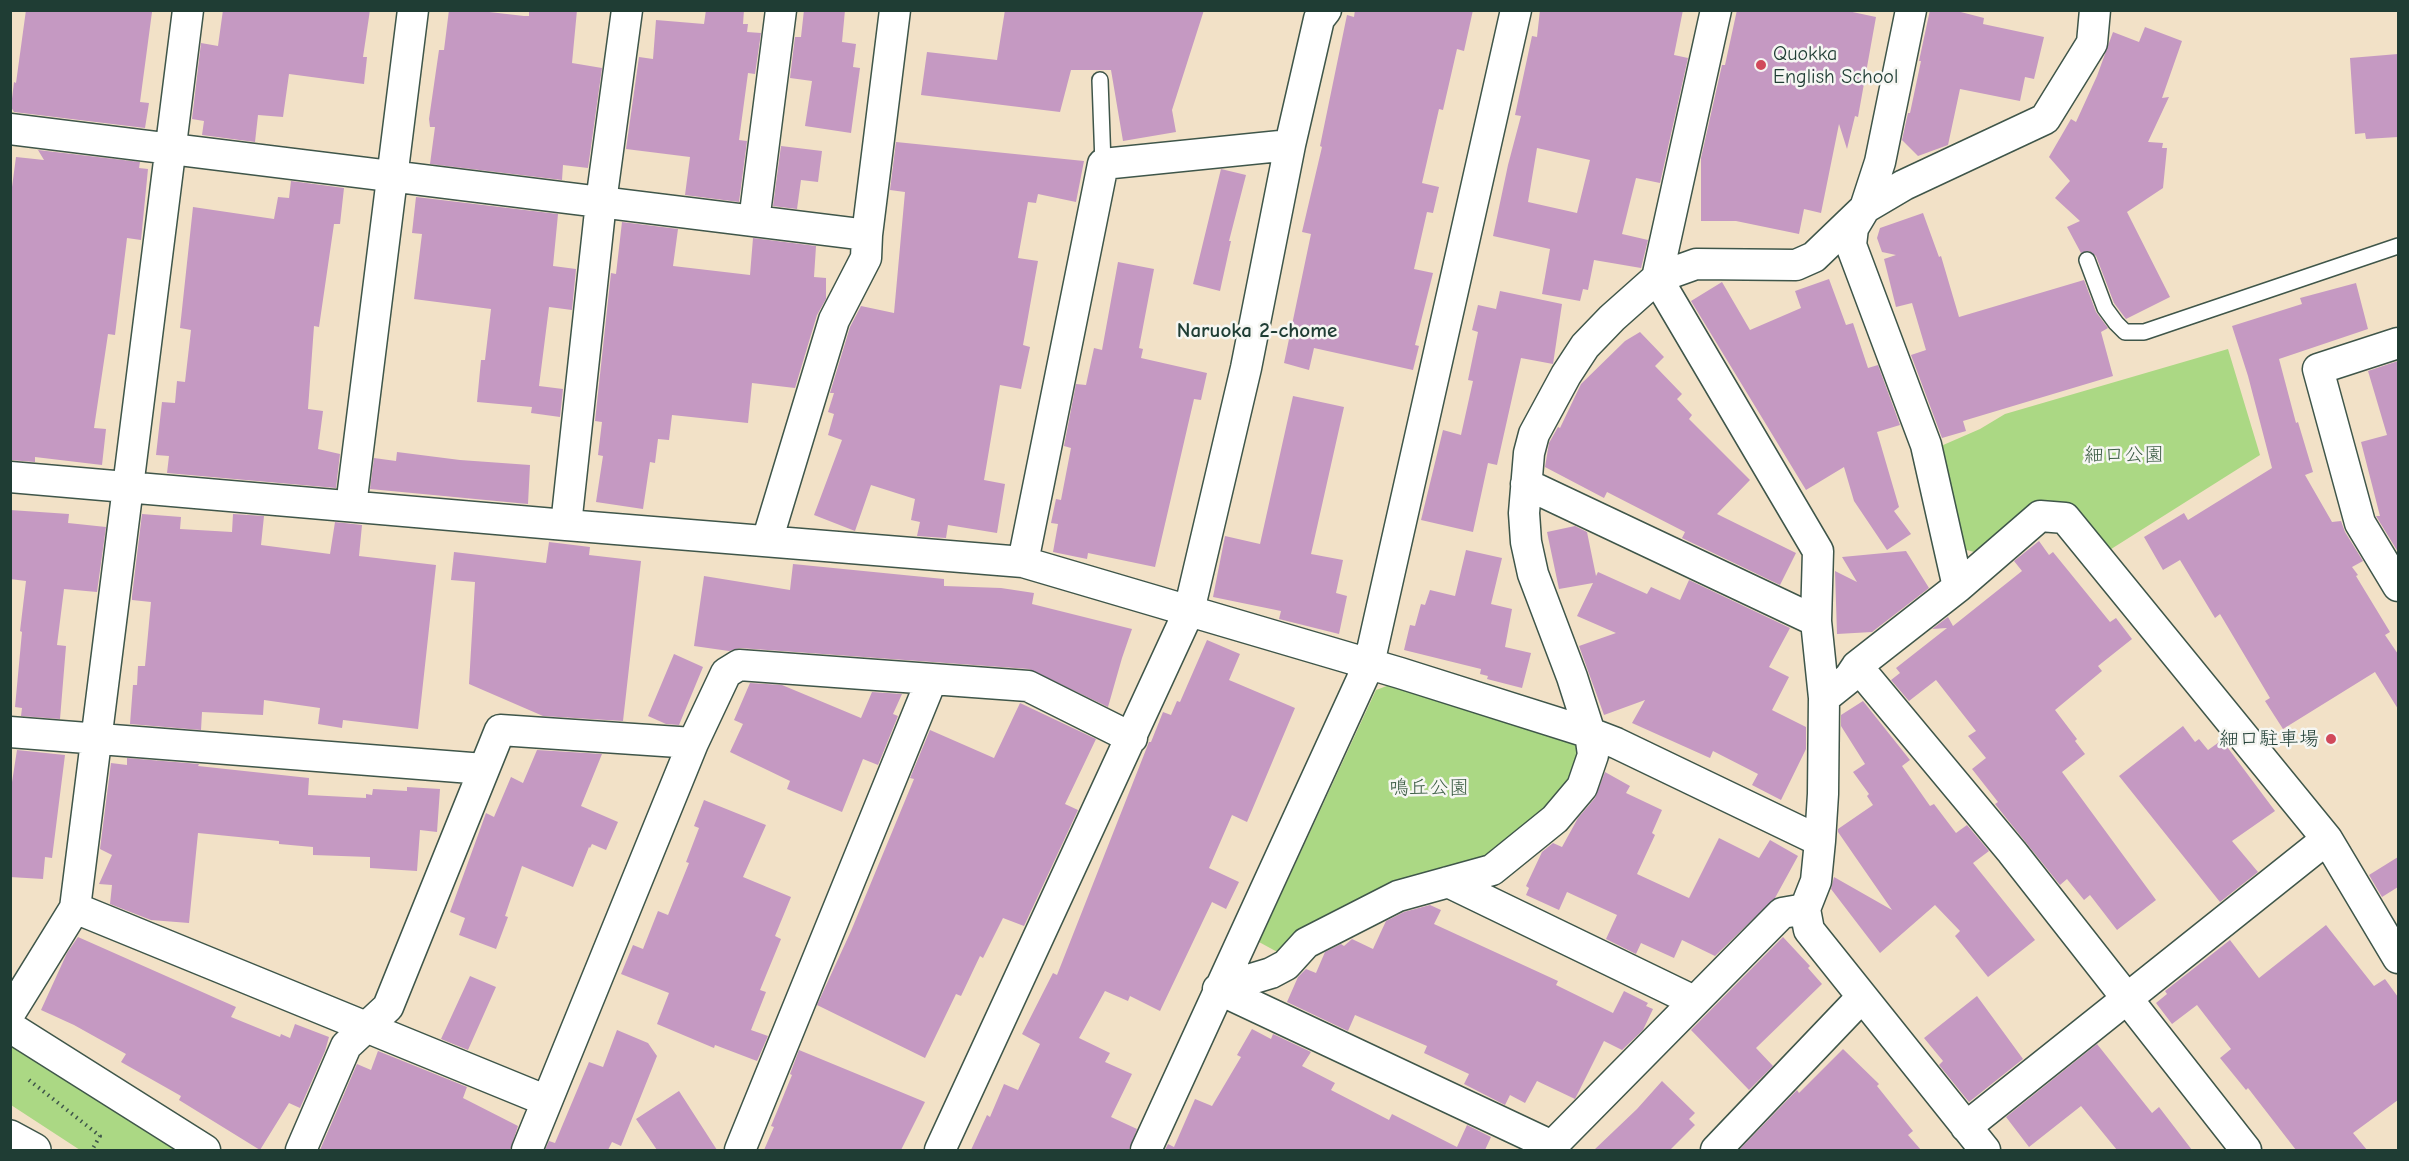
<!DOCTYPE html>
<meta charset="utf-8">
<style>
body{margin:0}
#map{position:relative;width:2409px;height:1161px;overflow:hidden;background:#f2e1c7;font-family:"Comic Neue",sans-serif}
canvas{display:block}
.frame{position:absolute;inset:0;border:12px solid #1f3d34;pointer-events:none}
</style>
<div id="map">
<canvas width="2409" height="1161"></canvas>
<div class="frame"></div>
</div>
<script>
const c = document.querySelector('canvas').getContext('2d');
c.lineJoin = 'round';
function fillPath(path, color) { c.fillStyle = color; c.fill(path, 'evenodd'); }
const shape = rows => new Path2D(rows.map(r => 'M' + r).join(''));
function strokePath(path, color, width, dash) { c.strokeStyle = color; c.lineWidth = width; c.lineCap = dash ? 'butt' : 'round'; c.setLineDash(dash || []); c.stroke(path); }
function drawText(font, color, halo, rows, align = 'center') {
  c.font = font + ' "Comic Neue","Klee One",sans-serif'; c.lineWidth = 5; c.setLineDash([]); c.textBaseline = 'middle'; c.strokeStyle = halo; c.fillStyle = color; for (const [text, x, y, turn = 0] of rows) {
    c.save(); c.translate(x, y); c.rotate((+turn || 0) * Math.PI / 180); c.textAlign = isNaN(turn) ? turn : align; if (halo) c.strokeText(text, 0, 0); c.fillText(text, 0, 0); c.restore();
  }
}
fillPath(shape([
 [2228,349,2260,455,2108,551,2070,503,2040,502,1978,553,1955,547,1934,449,1980,429,2005,414],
 [1392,684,1579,739,1577,783,1490,863,1281,954,1259,942,1376,690],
 [10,1040,186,1150,80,1150,11,1105]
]), '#abd884');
fillPath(shape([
 [26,10,152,12,140,102,149,103,145,128,14,112,11,107,14,82,16,83],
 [223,10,370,10,363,57,367,57,364,84,289,74,283,117,258,115,255,142,202,135,204,121,192,119,201,43,218,46],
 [449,10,472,10,524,16,529,16,529,10,577,10,572,63,602,68,588,168,563,165,562,180,430,164,435,127,430,127,429,119,439,50,444,50],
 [706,10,744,10,743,24,748,24,747,32,761,33,755,74,748,73,739,140,747,141,739,202,685,195,690,157,626,149,639,57,653,59,656,20,704,24],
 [804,10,845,10,842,42,856,44,853,67,860,68,851,133,805,126,812,81,790,78,795,37,801,37],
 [1005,10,1204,10,1172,110,1176,132,1123,141,1111,70,1071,70,1060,112,921,95,927,52,997,60],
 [1355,10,1473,10,1464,51,1457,49,1443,110,1439,109,1422,183,1439,187,1433,213,1427,212,1414,269,1433,273,1415,345,1419,346,1413,370,1314,348,1309,370,1284,363,1311,234,1302,232,1322,147,1320,146,1347,15,1354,17],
 [1540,10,1683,10,1674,55,1688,58,1660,183,1636,178,1622,234,1648,240,1641,268,1594,260,1588,290,1583,289,1580,301,1542,294,1550,249,1493,236,1508,165,1521,116,1515,115,1532,36,1537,37],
 [1537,148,1590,160,1577,213,1528,202],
 [1737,10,1843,10,1876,17,1858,117,1855,116,1847,149,1839,124,1821,213,1804,209,1799,234,1736,221,1701,221,1701,158,1722,65,1725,65],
 [1930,10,1953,10,1984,18,1983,24,2044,37,2034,79,2025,77,2020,101,1960,89,1948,145,1918,156,1902,140,1908,113,1910,113,1921,61,1919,61],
 [2145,27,2182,41,2162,98,2169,97,2148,142,2163,143,2162,148,2167,148,2163,188,2127,212,2170,297,2126,319,2114,303,2096,256,2089,251,2081,253,2067,227,2080,221,2055,198,2070,181,2049,157,2071,119,2076,122,2097,76,2113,32,2139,42],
 [2398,54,2398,137,2366,139,2365,133,2355,134,2350,58],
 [896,142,1084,161,1076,202,1038,194,1036,203,1028,202,1018,258,1038,261,1023,345,1030,347,1021,389,1000,385,984,480,1005,484,997,533,948,525,946,538,917,536,920,522,911,520,915,499,871,485,855,531,814,515,842,440,828,435,834,414,828,412,834,393,830,393,850,327,861,306,894,313,905,192,890,190],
 [781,146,822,151,818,182,801,180,797,209,773,206],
 [38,150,140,162,139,168,148,169,141,240,127,238,115,335,108,334,94,428,106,429,102,465,35,457,35,462,10,460,10,186,12,187,16,157,44,160],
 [1221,169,1246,175,1229,241,1231,241,1220,291,1193,284],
 [291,181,344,188,340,224,334,224,319,327,314,326,308,409,323,411,318,449,340,454,336,488,167,473,169,456,156,455,162,402,175,403,177,381,185,382,191,330,180,328,193,207,274,219,278,197,289,198],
 [416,197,558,214,553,266,576,269,572,310,549,307,539,386,563,389,560,417,531,413,532,407,477,402,481,360,485,360,491,309,414,299,422,234,412,233],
 [1923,213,1939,257,1941,256,1959,317,2084,280,2096,312,2108,328,2101,332,2113,376,1963,421,1966,431,1942,438,1911,355,1926,350,1912,303,1896,307,1884,259,1896,255,1882,252,1877,238,1880,228],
 [622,222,678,229,673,266,750,275,753,238,816,246,814,277,826,278,826,299,817,315,795,388,752,383,748,423,672,415,669,440,658,439,655,463,650,462,643,509,596,502,603,456,598,455,602,422,595,421,611,273,616,274],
 [1118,262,1154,269,1139,348,1143,349,1141,358,1207,373,1201,400,1194,399,1155,567,1088,553,1087,559,1053,552,1058,524,1051,523,1056,499,1061,500,1071,448,1064,446,1076,384,1086,385,1094,348,1102,350],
 [1829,279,1846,325,1853,323,1868,368,1878,365,1900,425,1877,432,1899,507,1894,511,1911,534,1887,550,1854,501,1844,467,1806,490,1691,301,1722,282,1750,330,1801,308,1795,291],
 [2356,283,2368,329,2279,359,2296,423,2298,422,2313,472,2305,475,2332,522,2341,521,2345,532,2363,561,2352,567,2358,575,2356,576,2390,632,2385,635,2398,654,2398,709,2375,672,2283,729,2265,701,2270,698,2220,614,2215,618,2180,560,2163,570,2144,537,2184,513,2188,520,2272,468,2248,376,2232,326,2302,304,2300,298],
 [1500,291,1562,304,1553,364,1521,358,1497,465,1488,463,1473,532,1421,520,1443,430,1461,435,1473,381,1468,380,1478,332,1472,330,1478,305,1496,309],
 [1640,332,1664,357,1655,366,1682,394,1677,399,1692,415,1689,419,1750,480,1717,514,1796,553,1780,585,1682,538,1685,532,1607,492,1604,498,1545,467,1549,443,1558,427,1560,428,1581,384,1625,341],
 [2398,361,2398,552,2376,516,2380,516,2361,442,2387,435,2368,371],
 [1293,396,1344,407,1311,554,1343,560,1336,593,1347,596,1339,634,1279,619,1281,611,1213,597,1225,536,1260,544],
 [397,452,460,460,530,465,528,504,370,489,374,458,396,461],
 [10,510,69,514,68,523,106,527,97,592,64,589,57,645,66,646,60,719,21,716,22,708,15,707,22,632,20,631,26,581,10,579],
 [142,514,181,517,180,529,232,532,233,514,264,516,261,545,330,554,335,522,362,525,359,556,436,565,418,729,343,720,342,728,318,724,320,708,264,700,263,715,202,712,201,730,130,724,133,685,137,685,138,666,145,666,151,602,132,600,132,596],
 [1575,526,1587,532,1596,576,1598,572,1647,594,1651,587,1680,600,1689,580,1790,628,1769,667,1789,677,1772,710,1806,727,1806,749,1781,800,1752,785,1758,774,1713,751,1710,758,1632,723,1645,700,1604,715,1579,646,1616,633,1577,616,1593,583,1559,589,1547,532],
 [2039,541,2049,555,2053,552,2110,622,2116,618,2132,639,2098,666,2102,671,2055,710,2077,739,2075,741,2085,754,2062,772,2156,900,2117,930,2090,895,2084,900,2067,879,2060,885,1995,804,1998,802,1972,769,1986,758,1968,736,1976,731,1936,680,1909,701,1891,680,1900,673,1896,668,1947,628,1932,629,1948,617,1953,626,2022,571,2014,561],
 [549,542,590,547,589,555,641,561,623,721,543,716,469,684,475,582,451,580,454,552,546,563],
 [1466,550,1502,558,1491,604,1512,609,1505,647,1531,653,1522,688,1487,679,1488,676,1480,674,1481,669,1404,650,1410,625,1415,626,1421,604,1425,605,1430,590,1455,596],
 [1906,551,1929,588,1872,632,1837,634,1835,571,1857,582,1842,557],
 [793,564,944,579,944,586,1001,588,1034,593,1032,604,1132,629,1122,658,1108,707,1029,669,740,648,729,651,694,646,704,576,790,590],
 [1207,640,1240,654,1229,680,1295,708,1247,822,1232,815,1209,868,1239,882,1226,909,1212,902,1160,1011,1130,996,1128,1001,1105,991,1079,1038,1110,1053,1105,1062,1132,1074,1111,1117,1137,1129,1129,1150,971,1150,987,1115,990,1117,1004,1084,1018,1090,1040,1044,1022,1034,1053,973,1057,975,1149,742,1151,742,1163,712,1171,715,1177,701,1180,702],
 [674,654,703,667,679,725,666,724,648,716],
 [750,683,782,685,861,718,872,692,902,694,893,714,898,716,878,765,863,759,842,812,787,789,790,781,730,752,743,724,734,720],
 [1863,701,1910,760,1902,766,1930,806,1934,804,1956,833,1967,825,1989,851,1973,863,2035,940,1988,977,1955,936,1960,931,1935,905,1880,953,1831,889,1834,877,1892,910,1838,832,1838,829,1873,805,1867,796,1869,794,1853,772,1865,764,1841,726,1841,715],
 [1020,703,1096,739,1065,804,1078,810,1024,926,1003,918,983,958,980,956,961,996,956,994,925,1058,817,1005,851,931,914,779,910,778,930,730,994,758],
 [2183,726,2195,742,2199,739,2208,750,2222,740,2275,811,2232,841,2258,872,2220,902,2119,776],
 [17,750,65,755,52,858,45,857,43,879,10,877,10,795],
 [537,750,602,754,581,806,618,822,606,850,592,844,590,848,589,847,573,887,522,866,505,916,508,917,496,949,459,935,465,918,450,912,486,813,494,817,511,777,523,783],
 [127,758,199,764,198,766,309,778,308,795,366,798,366,794,372,795,373,789,407,791,407,787,440,789,437,832,420,830,417,871,370,868,370,857,313,855,313,847,279,844,279,841,198,833,189,923,151,920,110,904,112,885,99,884,112,855,100,849,111,763,127,765],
 [1605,772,1630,786,1626,793,1662,810,1652,833,1655,835,1637,874,1689,898,1719,838,1759,858,1770,840,1798,856,1775,898,1715,956,1682,940,1674,958,1641,943,1636,954,1606,939,1617,915,1567,892,1559,910,1526,895,1529,888,1526,886,1542,852,1553,843,1562,847,1578,818,1595,798],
 [704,800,766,825,743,877,791,897,775,936,781,939,760,990,766,992,751,1030,768,1036,757,1061,715,1045,714,1048,657,1024,669,993,621,974,633,945,643,949,658,911,668,915,689,863,686,862,699,828,694,826],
 [2398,857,2398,887,2382,897,2369,875],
 [1430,905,1441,910,1434,924,1558,981,1556,985,1613,1013,1624,991,1648,1003,1646,1006,1653,1009,1643,1030,1622,1050,1604,1041,1575,1099,1537,1081,1525,1103,1510,1095,1505,1105,1464,1084,1469,1074,1424,1053,1427,1046,1355,1015,1348,1031,1287,1002,1298,977,1306,969,1316,973,1325,952,1341,944,1344,946,1352,939,1373,949,1386,921,1404,912],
 [2326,925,2374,986,2385,979,2398,997,2398,1100,2353,1133,2367,1150,2296,1150,2248,1088,2246,1090,2220,1058,2231,1049,2197,1005,2172,1024,2156,1003,2167,994,2165,991,2230,940,2259,978],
 [78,937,236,1007,231,1017,280,1037,281,1034,290,1038,295,1024,329,1037,325,1051,300,1108,289,1103,260,1150,179,1100,181,1096,121,1062,126,1054,74,1025,41,1010,67,953],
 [1783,937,1810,966,1808,968,1822,984,1756,1048,1773,1066,1749,1090,1691,1030],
 [470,976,496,987,468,1050,441,1039],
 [1977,996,2023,1059,1969,1102,1939,1065,1943,1061,1924,1038],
 [1252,1029,1271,1039,1273,1034,1311,1052,1302,1066,1335,1083,1331,1090,1389,1120,1392,1114,1457,1147,1467,1125,1491,1137,1485,1150,1165,1150,1168,1144,1174,1147,1195,1099,1212,1106,1241,1057,1237,1055],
 [617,1030,648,1043,657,1056,621,1146,612,1142,608,1150,545,1150,549,1141,555,1143,589,1062,603,1067],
 [2097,1044,2152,1113,2159,1107,2192,1150,2117,1150,2081,1106,2029,1147,2006,1117],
 [1843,1049,1879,1084,1877,1086,1913,1131,1908,1135,1921,1150,1739,1150,1797,1090,1799,1093],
 [799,1050,925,1102,901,1150,764,1150,774,1127,771,1126,792,1075,790,1074],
 [378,1051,467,1087,463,1098,518,1126,510,1150,320,1150,357,1064,371,1070],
 [1662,1081,1695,1113,1689,1119,1695,1125,1670,1150,1594,1150,1637,1109],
 [679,1091,717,1150,657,1150,636,1119]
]), '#c599c2');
const lane = shape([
 [1100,80,1103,164],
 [2087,260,2105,308,2116,323,2125,332,2144,332,2398,246]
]);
const street = shape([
 [1716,10,1657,278,1818,551,1816,621,1824,698],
 [1911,10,1880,162,1865,208,1853,228,1851,245,1926,445,1958,587],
 [10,129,867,235],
 [754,221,781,10],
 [2398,343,2318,369,2360,523,2398,586],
 [10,477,566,525,1023,562,1400,673,1590,733,1616,743,1820,841],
 [1526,484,1816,621],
 [351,506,413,10],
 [566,525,601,202,627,10],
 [767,541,834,320,866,258,867,235,895,10],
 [1023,562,1103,164,1290,145],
 [1857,666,2012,852,2246,1150],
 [10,732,484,769],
 [1448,882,1694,1001],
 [75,908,547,1101],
 [1218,989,1271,973,1286,965,1306,943,1398,896,1492,870,1555,819,1582,787,1593,755,1590,733,1572,677,1533,574,1526,542,1524,513,1529,453,1534,434,1566,375,1585,346,1612,318,1657,278,1696,264,1796,265,1814,257,1865,208,1904,185,2045,119,2092,43,2095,10],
 [1218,989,1552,1146,1782,913,1805,909],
 [10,1013,75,908,188,10],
 [10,1027,205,1150],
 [1966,1127,2327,839],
 [301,1150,346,1046,388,1007,500,730,693,743],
 [527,1150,693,743,726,673,739,665,1028,686,1132,738],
 [740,1150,931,681],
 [940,1150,1189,611,1246,368,1290,145,1319,19,1326,10],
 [1146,1150,1369,664,1516,10],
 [1716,1150,1862,997],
 [1985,1150,1809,930,1805,909,1816,881,1820,841,1823,794,1824,698,1849,678,1857,666,1958,587,2040,516,2065,518,2327,839,2398,958]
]);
const highway = shape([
 [10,1137,34,1150]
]);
strokePath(lane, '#3f564a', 18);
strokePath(street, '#3f564a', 33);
strokePath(highway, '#3f564a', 36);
strokePath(shape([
 [29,1080,100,1136,92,1150]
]), '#3f564a', 4, [1.5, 4.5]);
strokePath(lane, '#fff', 15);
strokePath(street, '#fff', 30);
strokePath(highway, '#fff', 33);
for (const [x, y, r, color] of [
 [1761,65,6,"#d1495b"],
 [2331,739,6,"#d1495b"]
]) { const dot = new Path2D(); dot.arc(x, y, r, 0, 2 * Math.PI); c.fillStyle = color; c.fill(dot); strokePath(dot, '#f6f6f2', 2); }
drawText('20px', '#1f3d34', '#f6f6f2', [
 ["Quokka",1773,54],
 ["English School",1773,77],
 ["細口駐車場",2319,739,"right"]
], 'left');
drawText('20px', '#3b5c44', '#f6f6f2', [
 ["細口公園",2124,455],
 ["鳴丘公園",1429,788]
]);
drawText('bold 21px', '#1f3d34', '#f6f6f2', [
 ["Naruoka 2-chome",1257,331]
]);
</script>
